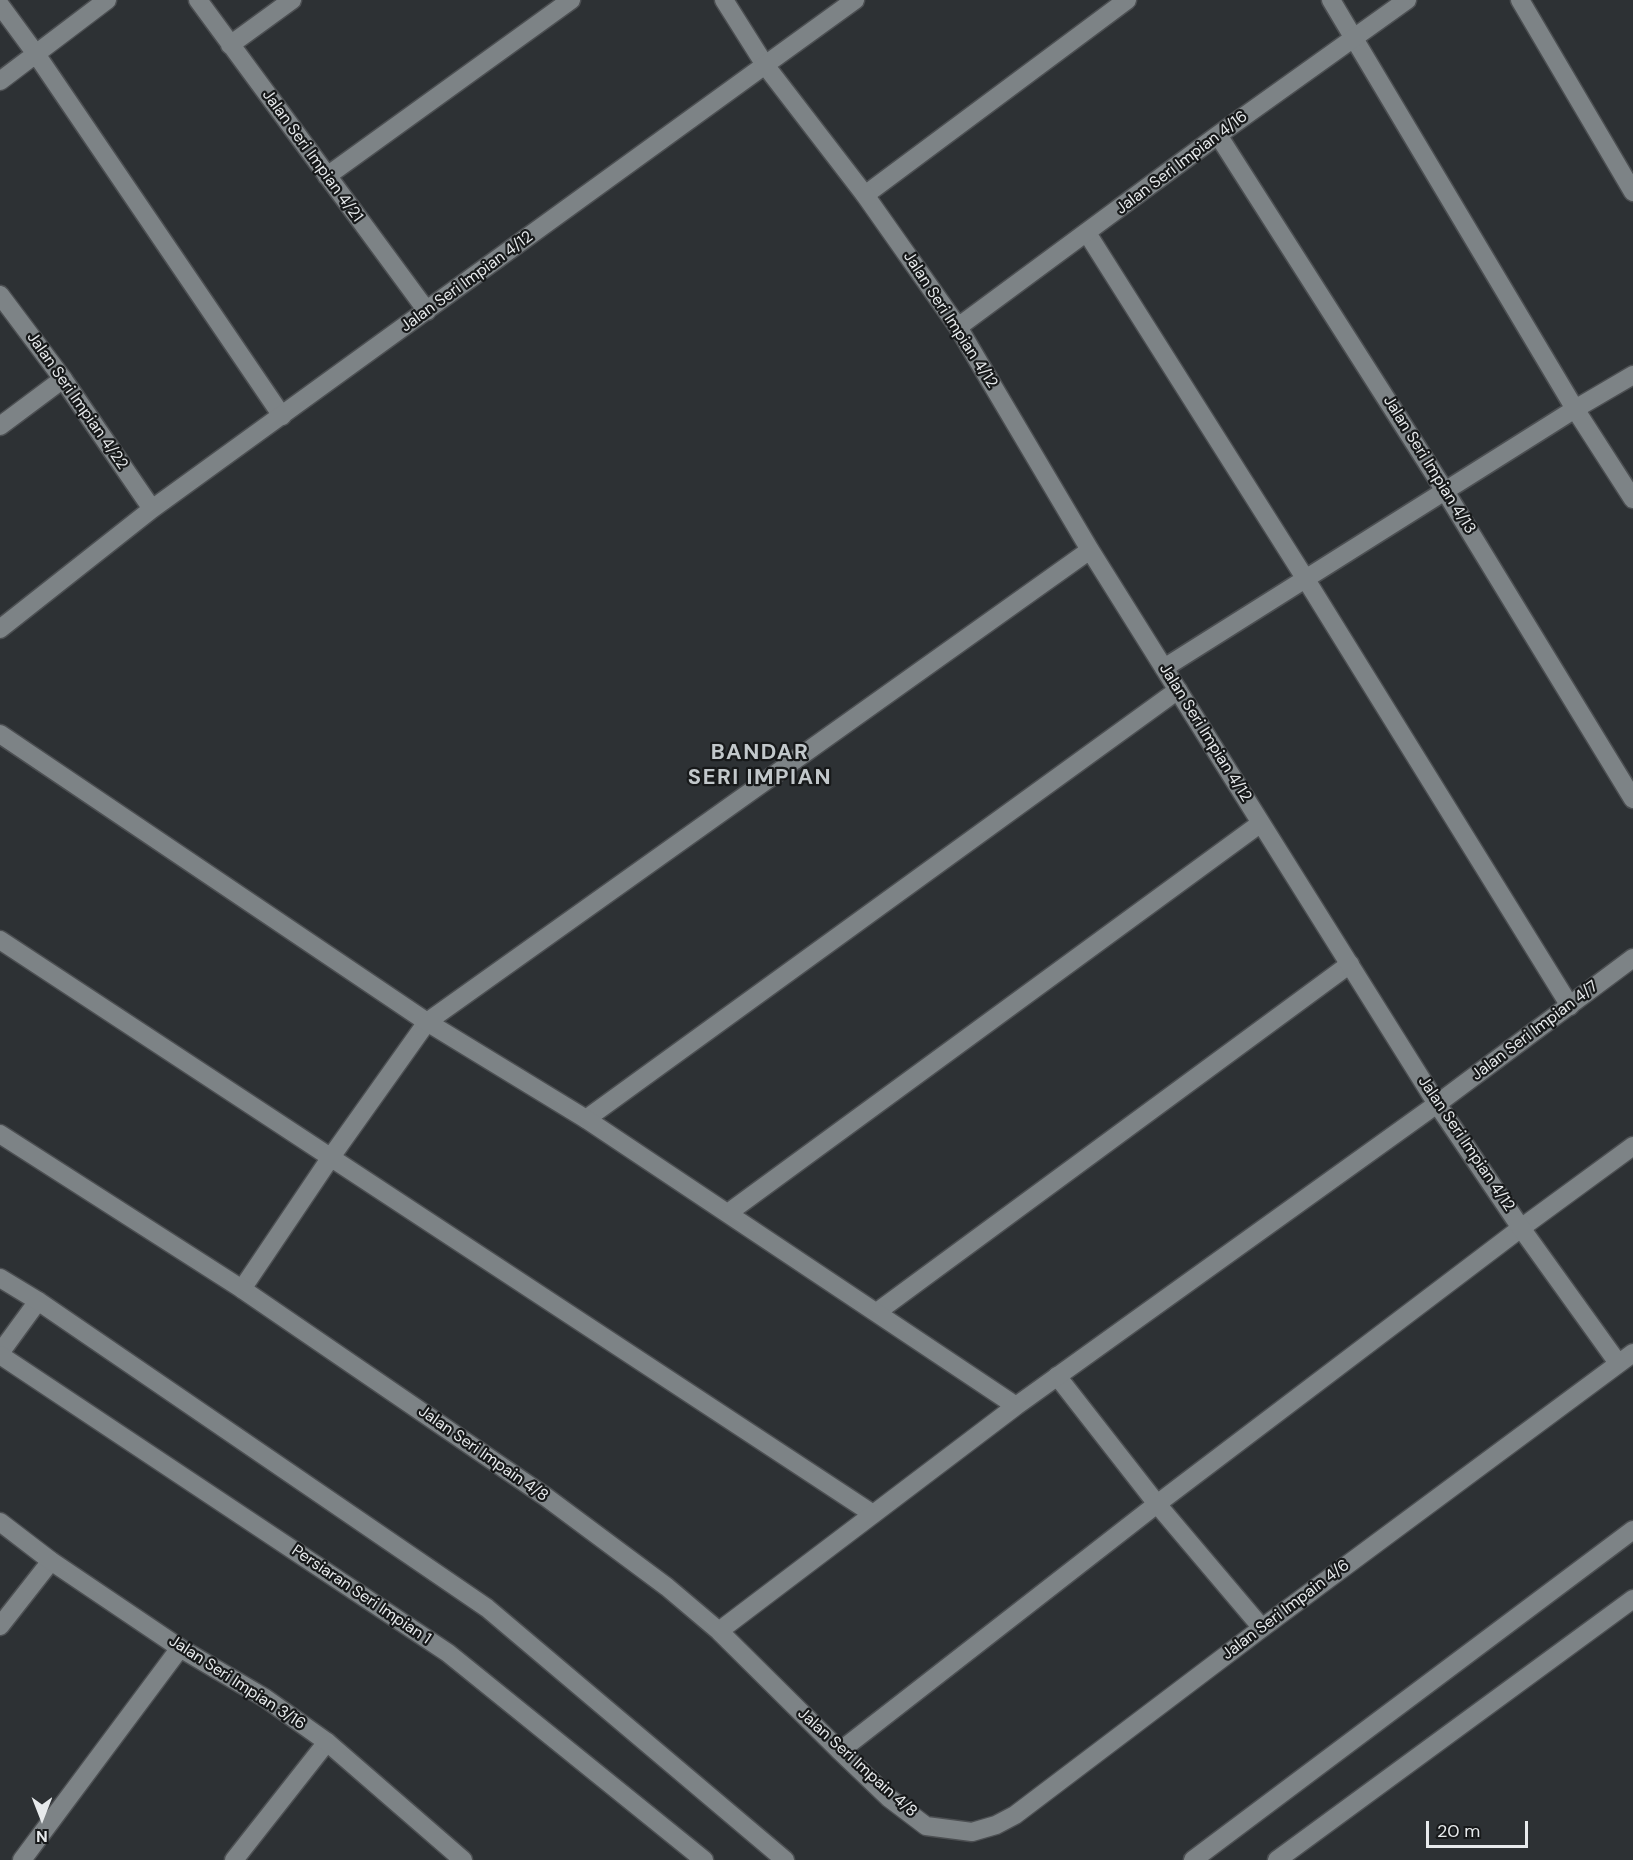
<!DOCTYPE html>
<style>
body{margin:0}
#map{position:relative;width:1633px;height:1860px;overflow:hidden;background:#2d3134;font-family:"DM Sans",sans-serif}
canvas{display:block}
.north{position:absolute;left:12px;top:1788px;width:60px;height:60px;-webkit-text-stroke:4px #17191a;paint-order:stroke;rotate:180deg;font-size:16px;font-weight:700;line-height:24px;text-align:center;color:#e7eaec}
.north::after{content:'';display:block;margin:auto;width:21px;height:27px;background:#e7eaec;clip-path:polygon(50% 0,100% 100%,50% 72%,0 100%)}
.scale{position:absolute;left:1426px;top:1821px;width:102px;height:27px;box-sizing:border-box;border:3px solid #e7eaec;border-top:0;padding-left:8px;font-size:18px;line-height:21px;white-space:nowrap;color:#e7eaec;-webkit-text-stroke:4px #17191a;paint-order:stroke}
</style>
<div id="map">
<canvas width="1633" height="1860"></canvas>
<div class="north">N</div>
<div class="scale">20 m</div>
</div>
<script>
const c = document.querySelector('canvas').getContext('2d');
c.lineJoin = 'round';
const shape = rows => new Path2D(rows.map(r => 'M' + r).join(''));
function strokePath(path, color, width, dash) { c.strokeStyle = color; c.lineWidth = width; c.lineCap = dash ? 'butt' : 'round'; c.setLineDash(dash || []); c.stroke(path); }
function drawText(font, color, halo, rows, align = 'center') {
  c.font = font + ' "DM Sans",sans-serif'; c.lineWidth = 4.5; c.setLineDash([]); c.textBaseline = 'middle'; c.strokeStyle = halo; c.fillStyle = color; for (const [text, x, y, turn = 0] of rows) {
    c.save(); c.translate(x, y); c.rotate((+turn || 0) * Math.PI / 180); c.textAlign = isNaN(turn) ? turn : align; if (halo) c.strokeText(text, 0, 0); c.fillText(text, 0, 0); c.restore();
  }
}
const service = shape([
 [724,0,765,65],
 [1331,0,1575,409,1633,499],
 [0,5,36,54,282,416],
 [0,81,107,0],
 [327,176,571,0],
 [865,195,1127,0],
 [1087,233,1305,578,1570,1006],
 [0,426,63,379],
 [1164,668,1575,409,1633,375],
 [0,940,873,1514],
 [586,1119,1178,690],
 [242,1289,331,1157,427,1022],
 [877,1312,1350,964],
 [1057,1376,1157,1504,1262,1628],
 [0,1626,51,1561],
 [840,1751,1157,1504,1521,1228,1633,1146],
 [234,1860,327,1742]
]);
const minor = shape([
 [198,0,427,311],
 [1520,0,1633,192],
 [230,45,292,0],
 [765,65,855,0],
 [1218,135,1445,491,1633,799],
 [0,295,63,379,152,509],
 [958,327,1218,135,1407,0],
 [0,629,152,509,765,65,865,195,958,327,1090,550,1437,1104,1521,1228,1618,1363],
 [0,734,427,1022,586,1119,1016,1406],
 [427,1022,1090,550],
 [0,1134,242,1289,546,1497,667,1587,719,1631,840,1751,889,1798,926,1826,972,1832,996,1825,1015,1815,1262,1628,1633,1353],
 [728,1213,1261,823],
 [0,1353,38,1301],
 [0,1522,51,1561,180,1648,265,1698,327,1742,463,1860],
 [719,1631,1016,1406,1437,1104,1633,958],
 [22,1860,180,1648]
]);
const tertiary = shape([
 [0,1278,38,1301,487,1608,785,1860],
 [0,1355,448,1653,704,1860],
 [1193,1860,1633,1530],
 [1277,1860,1633,1599]
]);
strokePath(service, '#4c4f52', 21);
strokePath(minor, '#4c4f52', 21);
strokePath(tertiary, '#4c4f52', 21);
strokePath(service, '#7d8386', 18);
strokePath(minor, '#7d8386', 18);
strokePath(tertiary, '#7d8386', 18);
drawText('16px', '#e7eaec', '#17191a', [
 ["Jalan Seri Impian 4/21",312,156,54],
 ["Jalan Seri Impian 4/16",1182,163,-37],
 ["Jalan Seri Impian 4/12",467,282,-36],
 ["Jalan Seri Impian 4/12",950,320,57],
 ["Jalan Seri Impian 4/22",77,401,55],
 ["Jalan Seri Impian 4/13",1429,465,58],
 ["Jalan Seri Impian 4/12",1205,733,58],
 ["Jalan Seri Impian 4/7",1535,1031,-37],
 ["Jalan Seri Impian 4/12",1466,1144,56],
 ["Jalan Seri Impain 4/8",483,1454,35],
 ["Persiaran Seri Impian 1",361,1595,34],
 ["Jalan Seri Impain 4/6",1286,1610,-37],
 ["Jalan Seri Impian 3/16",237,1683,33],
 ["Jalan Seri Impain 4/8",857,1763,42]
]);
c.letterSpacing = '1.5px';
drawText('bold 22px', '#c2c8cb', '#17191a', [
 ["BANDAR",760,753],
 ["SERI IMPIAN",760,778]
]);
c.letterSpacing = '0px';
</script>
